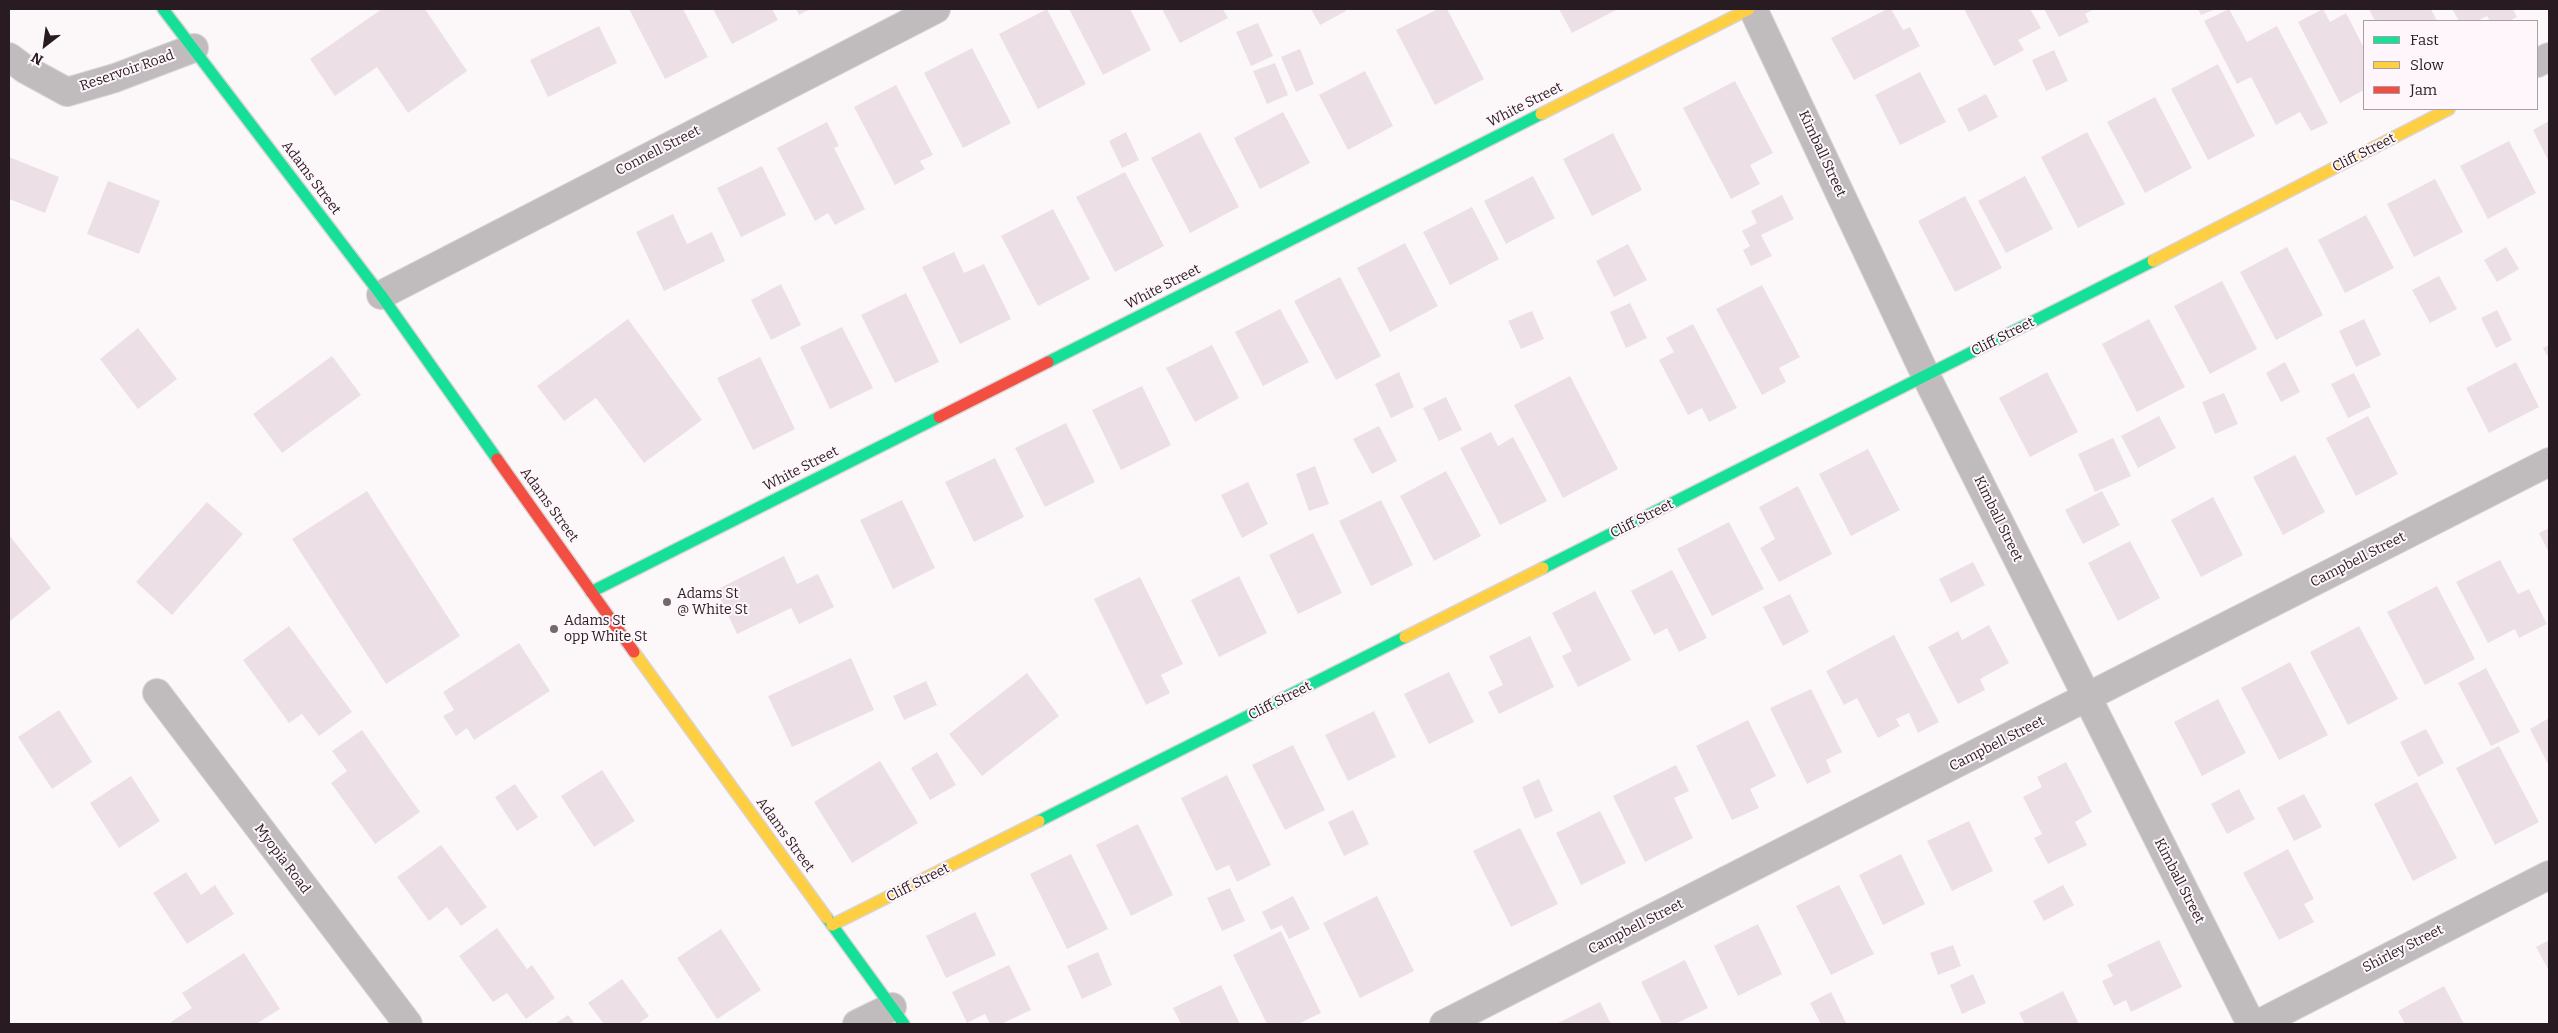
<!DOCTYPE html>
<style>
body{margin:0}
#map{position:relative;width:2558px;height:1033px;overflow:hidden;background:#fcf8fa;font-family:Bitter,serif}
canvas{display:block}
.frame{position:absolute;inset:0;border:10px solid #281b22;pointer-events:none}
.legend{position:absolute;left:2363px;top:20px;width:175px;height:90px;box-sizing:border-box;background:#fef6fa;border:1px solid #a89ea4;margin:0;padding:6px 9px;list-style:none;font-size:15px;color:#281b22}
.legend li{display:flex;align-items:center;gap:10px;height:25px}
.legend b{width:25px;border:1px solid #a89ea4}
.north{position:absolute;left:20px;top:20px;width:50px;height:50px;-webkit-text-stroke:4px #fef6fa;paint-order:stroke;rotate:210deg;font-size:14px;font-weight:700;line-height:20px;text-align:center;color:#281b22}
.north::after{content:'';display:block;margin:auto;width:18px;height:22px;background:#281b22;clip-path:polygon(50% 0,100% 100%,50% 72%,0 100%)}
</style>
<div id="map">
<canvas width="2558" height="1033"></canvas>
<div class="frame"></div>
<ul class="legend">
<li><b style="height:6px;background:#16e098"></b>Fast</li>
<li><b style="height:6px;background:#ffcf43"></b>Slow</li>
<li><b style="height:6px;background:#f24e42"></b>Jam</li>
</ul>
<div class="north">N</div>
</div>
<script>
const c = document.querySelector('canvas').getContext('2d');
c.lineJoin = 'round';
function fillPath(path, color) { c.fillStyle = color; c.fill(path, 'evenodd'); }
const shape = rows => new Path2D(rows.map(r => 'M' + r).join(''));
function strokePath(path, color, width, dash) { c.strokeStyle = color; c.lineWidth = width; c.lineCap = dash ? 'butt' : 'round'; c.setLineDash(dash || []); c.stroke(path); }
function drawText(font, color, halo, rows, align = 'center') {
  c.font = font + ' Bitter,serif'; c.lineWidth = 4; c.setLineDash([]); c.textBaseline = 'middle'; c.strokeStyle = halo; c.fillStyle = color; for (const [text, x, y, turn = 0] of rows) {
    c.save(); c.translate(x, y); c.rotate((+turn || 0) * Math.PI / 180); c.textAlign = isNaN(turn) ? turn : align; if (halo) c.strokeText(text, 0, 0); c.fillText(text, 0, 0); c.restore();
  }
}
fillPath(shape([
 [382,9,425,9,467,71,408,113,377,67,335,96,310,59],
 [629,9,683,9,708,57,665,79],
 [713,9,772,9,778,20,732,44],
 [796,9,810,9,799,15],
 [1047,9,1086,84,1038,109,999,34],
 [1069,9,1130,9,1151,50,1103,75],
 [1162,9,1223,9,1228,18,1180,43],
 [1311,9,1345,9,1346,11,1320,25],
 [1438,9,1447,9,1484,79,1435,105,1396,30],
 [1559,9,1618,9,1572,33],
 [1887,9,1891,9,1903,30,1910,27,1920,46,1854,80,1831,38],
 [1964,9,2030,9,2041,28,2018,40,2024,50,1994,66],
 [2044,9,2094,9,2085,14,2089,22,2059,37],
 [2198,9,2216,9,2201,15],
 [2229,9,2247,42,2277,26,2328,123,2311,131,2300,112,2276,125,2251,77,2237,84,2204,21],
 [2323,9,2330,22,2346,13,2364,48,2364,90,2340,103,2298,22],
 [2369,9,2431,9,2437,21,2375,21],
 [2452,9,2513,9,2517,17,2509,21,2490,21,2487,16,2477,21,2459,21],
 [1258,23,1273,56,1251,66,1236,32],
 [599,26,617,63,548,97,530,60],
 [972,48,1011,123,963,148,924,73],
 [1300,49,1314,84,1296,92,1281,57],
 [2054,50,2068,81,2046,91,2032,60],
 [1275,63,1288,95,1267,104,1253,71],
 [2218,64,2255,136,2208,160,2171,89],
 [1365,71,1393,126,1348,150,1319,95],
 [1920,72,1946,122,1900,145,1875,95],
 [1735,81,1773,153,1750,165,1760,184,1731,199,1683,108],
 [896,85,933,155,920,161,925,169,895,185,854,107],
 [1986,94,1998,117,1969,132,1957,109],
 [2155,97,2192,168,2145,193,2107,122],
 [1283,112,1310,163,1260,189,1234,138],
 [2549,121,2549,162,2533,130],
 [827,122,839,146,834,148,865,209,835,225,828,213,815,221,777,148],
 [1126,132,1139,160,1122,168,1109,141],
 [1200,132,1239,207,1190,233,1151,158],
 [2087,132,2125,204,2078,228,2041,157],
 [1613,133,1642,190,1592,216,1563,159],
 [2509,141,2536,193,2488,219,2460,166],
 [9,157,59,177,45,213,9,199],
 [762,166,786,215,741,237,717,188],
 [1125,172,1164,246,1115,272,1076,197],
 [1533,176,1555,218,1506,244,1484,201],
 [2025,176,2053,229,2006,253,1978,201],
 [2435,179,2463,232,2414,257,2387,204],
 [108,181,160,201,139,254,87,234],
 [1782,195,1794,219,1761,235,1772,256,1751,266,1743,250,1750,246,1742,231,1757,223,1751,211],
 [1965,196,2002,268,1955,292,1918,221],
 [1472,207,1499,259,1450,285,1423,232],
 [1053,209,1090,279,1038,306,1001,236],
 [673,214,687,244,712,232,725,261,664,291,636,232],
 [2366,215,2394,268,2345,293,2318,240],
 [1405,243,1438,306,1390,332,1357,268],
 [1628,244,1647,280,1614,297,1596,261],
 [2287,247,2323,315,2276,340,2240,272],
 [2506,247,2519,269,2497,282,2484,260],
 [954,252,964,273,984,264,1011,319,960,344,922,267],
 [2439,276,2457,309,2430,323,2412,290],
 [1340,277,1381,356,1336,380,1294,301],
 [2222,281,2257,349,2210,374,2174,306],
 [781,284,801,325,771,340,751,300],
 [1762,285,1800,357,1779,368,1786,382,1762,395,1716,309],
 [906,293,939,362,895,383,861,315],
 [1630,303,1647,338,1626,348,1610,312],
 [1280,309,1309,362,1263,386,1235,332],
 [2497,310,2512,340,2496,348,2481,318],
 [1532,311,1544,339,1521,349,1508,321],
 [628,319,702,420,644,463,596,398,564,421,537,386],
 [2149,319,2185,387,2137,412,2102,344],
 [2364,319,2381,355,2356,367,2339,331],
 [1693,324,1737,408,1709,422,1702,408,1688,415,1659,360,1674,352,1666,338],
 [842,327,873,388,830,409,800,347],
 [138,328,177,379,138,409,100,359],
 [1212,345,1239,398,1195,422,1166,368],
 [2549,345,2549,359,2543,348],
 [332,356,361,395,282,453,253,414],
 [760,357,795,429,753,450,717,378],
 [2285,362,2300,392,2281,402,2266,373],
 [2516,362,2539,407,2489,433,2466,388],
 [1399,372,1414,407,1391,418,1375,384],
 [2047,372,2078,432,2030,457,1999,398],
 [2354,373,2371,407,2348,418,2331,384],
 [1570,376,1618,469,1563,498,1514,405],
 [1142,386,1171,445,1121,470,1092,410],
 [2224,393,2238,424,2215,434,2202,402],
 [1446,397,1462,430,1439,441,1423,408],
 [2159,416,2176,448,2138,468,2121,436],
 [2368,416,2398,474,2356,496,2326,438],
 [1066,423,1095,482,1045,507,1015,448],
 [1379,426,1397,461,1372,474,1353,439],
 [1491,432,1498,446,1513,437,1547,501,1500,525,1460,448],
 [2113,438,2131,476,2095,492,2078,454],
 [1868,449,1900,510,1851,536,1819,474],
 [2295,455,2325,512,2283,535,2253,477],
 [995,458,1024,517,974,542,945,482],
 [1315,466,1329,504,1309,511,1296,474],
 [1446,471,1481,536,1434,561,1400,496],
 [1248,482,1268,524,1242,538,1221,495],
 [1798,486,1832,554,1779,582,1760,548,1775,539,1759,507],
 [367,491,460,636,386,684,292,539],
 [2102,491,2120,525,2083,544,2065,510],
 [2213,497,2243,555,2201,577,2171,520],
 [902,500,935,568,893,589,860,520],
 [1381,500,1413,565,1371,586,1339,521],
 [207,502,243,534,172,615,136,582],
 [1729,522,1764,589,1712,616,1677,549],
 [2549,528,2549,553,2539,533],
 [1313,533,1342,593,1298,614,1269,555],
 [9,535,51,588,9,622],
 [2130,541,2160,598,2118,621,2088,563],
 [784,556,797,584,818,574,834,607,799,624,791,608,737,634,716,590],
 [2500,560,2518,594,2529,589,2547,624,2519,638,2515,629,2488,643,2456,582],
 [1973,562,1985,585,1951,603,1939,579],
 [1672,570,1707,638,1679,652,1667,628,1654,635,1631,591],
 [1239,576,1267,633,1219,657,1191,600],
 [1140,577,1183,664,1161,675,1170,693,1146,705,1094,599],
 [2437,586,2475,659,2425,685,2387,612],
 [1595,591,1631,660,1578,687,1562,656,1572,651,1552,613],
 [1790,594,1809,632,1783,646,1763,607],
 [1989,625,2009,663,1980,679,1985,690,1958,704,1928,647,1958,631,1962,640],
 [289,626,352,712,319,736,302,714,289,723,243,660],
 [2359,626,2398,699,2348,725,2310,652],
 [1894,635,1939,722,1918,733,1909,713,1896,719,1900,726,1878,738,1857,698,1844,705,1826,671],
 [1530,636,1554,687,1499,714,1488,692,1503,685,1489,656],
 [519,643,550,691,474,740,467,728,456,736,443,716,454,710,443,692],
 [851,658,874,710,792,747,768,696],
 [2290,662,2328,735,2279,760,2241,688],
 [2486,668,2520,732,2491,746,2458,683],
 [1449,672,1474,722,1429,744,1404,694],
 [1027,673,1059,716,982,776,949,734],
 [926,681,937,705,904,720,893,696],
 [1811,689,1842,752,1826,760,1831,772,1807,784,1770,708],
 [2218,699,2246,753,2202,776,2174,722],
 [59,710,92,762,52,789,18,737],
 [1374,711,1396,757,1348,781,1325,735],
 [2549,718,2549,766,2530,729],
 [1748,720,1776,776,1750,789,1759,808,1732,820,1696,746],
 [2426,729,2444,763,2418,777,2400,742],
 [362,730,420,812,375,844,331,783,347,771,332,751],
 [1293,745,1325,810,1285,830,1252,765],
 [2499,746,2539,822,2495,845,2456,768],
 [937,752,956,785,930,800,911,768],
 [880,761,918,823,852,863,814,802],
 [2066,762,2092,812,2075,822,2087,845,2048,864,2034,838,2042,834,2023,797,2042,787,2037,777],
 [1676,765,1689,791,1674,798,1693,838,1645,862,1613,796],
 [602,770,635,821,594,847,561,796],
 [1227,775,1271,865,1237,882,1229,865,1216,871,1181,798],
 [131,776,160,821,119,848,90,803],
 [1539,779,1553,811,1535,819,1522,787],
 [2417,782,2457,858,2413,881,2374,804],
 [515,784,538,817,517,831,495,797],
 [2239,789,2255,819,2227,834,2211,804],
 [2304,794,2322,827,2294,841,2277,808],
 [1353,810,1369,844,1344,856,1328,822],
 [1600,811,1626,863,1581,885,1556,833],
 [1969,821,1993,871,1952,891,1927,841],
 [1138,824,1173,895,1131,916,1096,845],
 [1520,828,1558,904,1511,927,1473,851],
 [441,845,487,907,461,926,447,907,429,921,397,877],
 [2288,849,2314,899,2304,904,2314,922,2279,940,2243,873],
 [1071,854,1108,929,1067,949,1030,874],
 [1901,854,1925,904,1883,925,1859,875],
 [186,872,201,895,215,885,234,914,187,944,153,893],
 [1839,885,1874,954,1831,975,1796,906],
 [2063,885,2074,905,2044,921,2033,901],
 [1230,888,1245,921,1222,931,1207,898],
 [1293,896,1310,929,1289,939,1282,925,1271,930,1262,912],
 [1377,896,1414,971,1360,998,1323,923],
 [975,912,996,955,946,978,926,936],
 [1758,924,1782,974,1738,996,1714,946],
 [497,928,527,969,532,965,555,998,526,1019,507,993,493,1002,459,956],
 [721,929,761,990,717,1019,677,958],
 [1281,931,1321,1013,1298,1024,1267,1024,1233,955],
 [2159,940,2182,987,2131,1012,2126,1000,2114,1006,2102,981,2113,976,2107,965],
 [2549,940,2549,971,2536,947],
 [1953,945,1961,966,1938,975,1930,953],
 [1098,952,1112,985,1082,999,1067,966],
 [244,953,280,1009,256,1024,172,1024,171,1022,192,1008,182,993],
 [1685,960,1708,1008,1675,1024,1662,1024,1641,982],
 [1009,965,1031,1010,1001,1024,990,1024,985,1014,967,1023,952,992],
 [1973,974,1986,1003,1962,1014,1950,985],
 [622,979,649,1016,638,1024,604,1024,588,1003],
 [1221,985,1240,1024,1181,1024,1173,1008],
 [2444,986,2464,1024,2405,1024,2398,1011],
 [2063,991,2079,1024,2025,1024,2019,1013],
 [1831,992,1846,1023,1845,1024,1821,1024,1810,1003],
 [1600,1002,1611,1024,1556,1024],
 [568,1015,575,1024,555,1024]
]), '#eddfe6');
const street = shape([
 [1753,9,1926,376,2251,1024],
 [9,57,25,69,67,92,115,78,194,48],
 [2537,63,2549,57],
 [381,295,936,9],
 [157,693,408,1024],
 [857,1024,892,1007],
 [1444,1024,2549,462],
 [2258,1024,2549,875]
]);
const fast = shape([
 [163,9,381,295,497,459],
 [1048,362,1541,114],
 [1543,568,2153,261],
 [591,592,939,417],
 [1039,821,1405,637],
 [827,918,904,1024]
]);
const slow = shape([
 [1541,114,1749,9],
 [2153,261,2449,109],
 [1405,637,1543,568],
 [634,652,827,918],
 [832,925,1039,821]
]);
const jam = shape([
 [939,417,1048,362],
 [497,459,634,652]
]);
strokePath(street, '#d9d5d7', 30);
strokePath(fast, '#d9d5d7', 14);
strokePath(slow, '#d9d5d7', 14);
strokePath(jam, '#d9d5d7', 14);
strokePath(street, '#c0bcbe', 28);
strokePath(fast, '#16e098', 11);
strokePath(slow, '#ffcf43', 11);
strokePath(jam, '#f24e42', 11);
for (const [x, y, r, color] of [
 [667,602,5,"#72686e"],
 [554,629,5,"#72686e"]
]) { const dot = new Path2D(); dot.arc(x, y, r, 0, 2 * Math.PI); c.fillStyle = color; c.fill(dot); strokePath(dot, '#fef6fa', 2); }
drawText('14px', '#281b22', '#fef6fa', [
 ["Reservoir Road",127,71,-19],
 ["White Street",1525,105,-27],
 ["Connell Street",658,151,-27],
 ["Cliff Street",2364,153,-27],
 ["Kimball Street",1822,154,65],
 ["Adams Street",311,178,53],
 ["White Street",1163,287,-27],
 ["Cliff Street",2003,337,-27],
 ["White Street",801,469,-27],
 ["Adams Street",549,505,54],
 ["Cliff Street",1642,519,-27],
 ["Kimball Street",1998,519,64],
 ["Campbell Street",2358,560,-27],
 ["Cliff Street",1280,701,-27],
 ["Campbell Street",1997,744,-27],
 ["Adams Street",785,835,54],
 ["Myopia Road",282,859,53],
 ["Kimball Street",2179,881,63],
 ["Cliff Street",918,883,-27],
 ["Campbell Street",1636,927,-27],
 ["Shirley Street",2403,949,-27]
]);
drawText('14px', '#281b22', '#fef6fa', [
 ["Adams St",677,594],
 ["@ White St",677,610],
 ["Adams St",564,621],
 ["opp White St",564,637]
], 'left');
</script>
